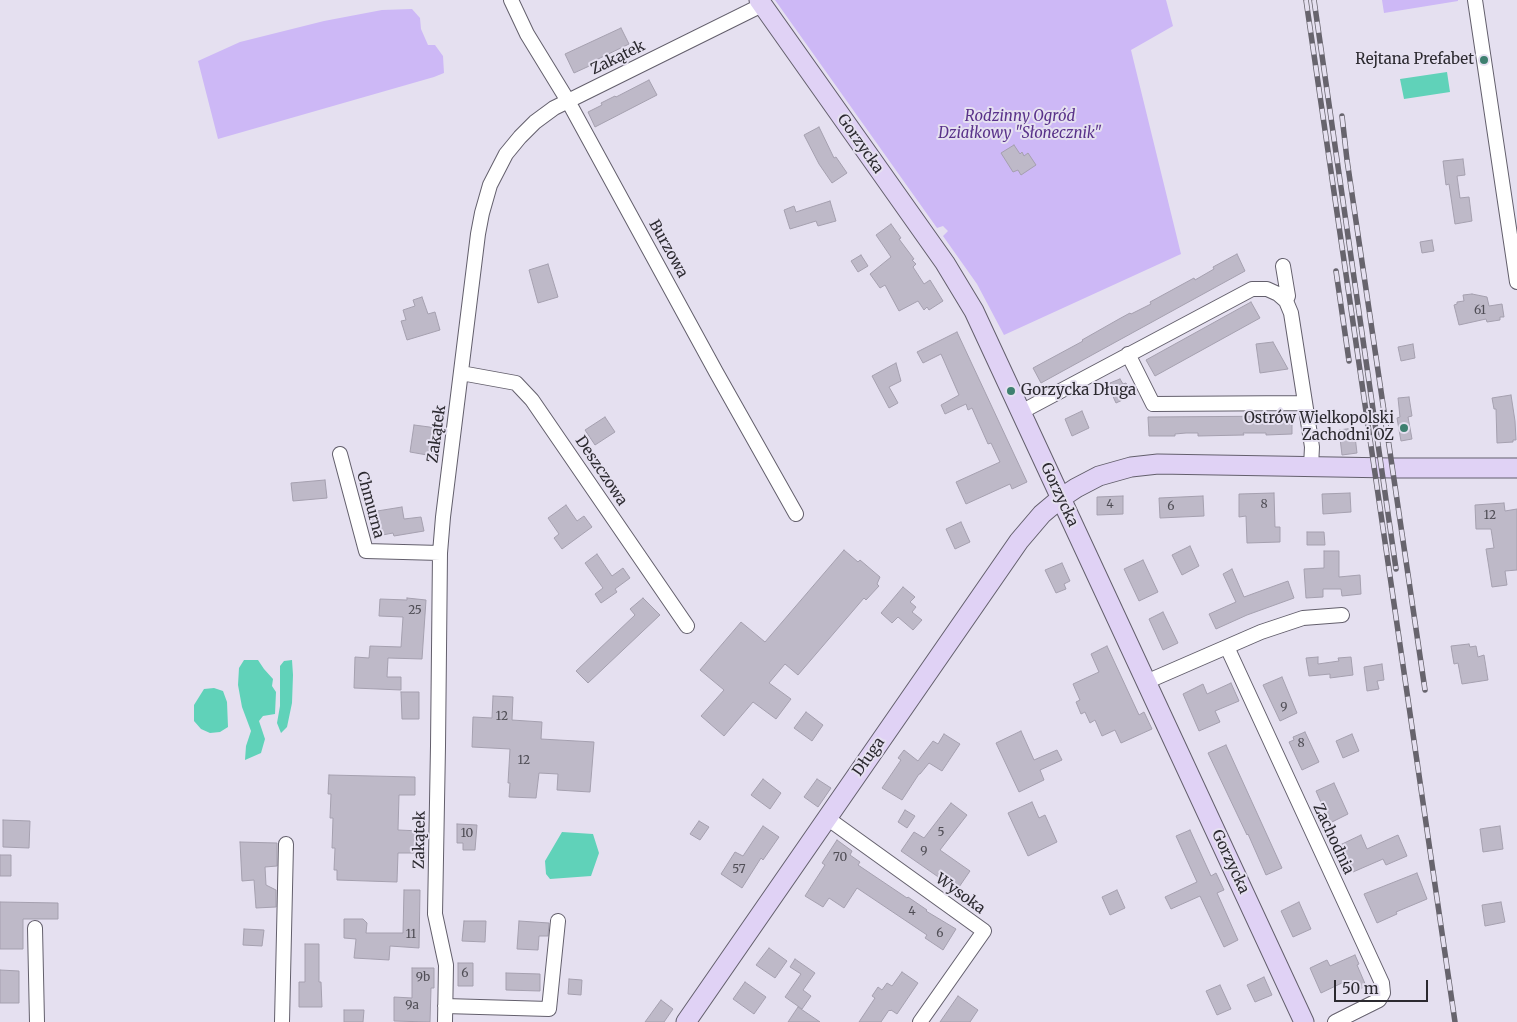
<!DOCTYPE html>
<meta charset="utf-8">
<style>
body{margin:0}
#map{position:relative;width:1517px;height:1022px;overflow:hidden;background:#e5e0f0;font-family:Merriweather,serif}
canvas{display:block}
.scale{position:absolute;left:1334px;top:980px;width:94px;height:22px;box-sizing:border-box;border:2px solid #2c2a30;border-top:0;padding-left:6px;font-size:15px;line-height:18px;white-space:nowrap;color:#2c2a30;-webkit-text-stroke:4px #e5e0f0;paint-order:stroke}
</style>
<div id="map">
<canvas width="1517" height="1022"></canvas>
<div class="scale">50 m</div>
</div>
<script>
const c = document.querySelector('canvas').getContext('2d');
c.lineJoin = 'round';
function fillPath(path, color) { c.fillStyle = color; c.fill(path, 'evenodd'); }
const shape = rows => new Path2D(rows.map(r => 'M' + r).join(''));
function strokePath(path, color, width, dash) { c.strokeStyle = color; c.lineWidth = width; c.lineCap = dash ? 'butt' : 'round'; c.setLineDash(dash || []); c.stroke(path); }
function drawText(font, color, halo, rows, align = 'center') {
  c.font = font + ' Merriweather,serif'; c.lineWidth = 4; c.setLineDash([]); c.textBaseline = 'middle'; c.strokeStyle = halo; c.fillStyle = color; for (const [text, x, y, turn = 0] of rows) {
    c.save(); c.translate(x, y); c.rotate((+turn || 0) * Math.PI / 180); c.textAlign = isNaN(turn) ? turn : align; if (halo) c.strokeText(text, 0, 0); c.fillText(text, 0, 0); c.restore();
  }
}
fillPath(shape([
 [775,0,1166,0,1173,26,1131,50,1181,254,1004,335,977,284,943,236,948,231,943,226,937,228],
 [1382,0,1458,0,1458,1,1384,13],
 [412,9,420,18,421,29,428,45,435,45,443,56,444,73,434,77,218,139,198,61,240,42,324,21,382,10]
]), '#cdb8f6');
fillPath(shape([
 [1447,72,1450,92,1404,99,1400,79],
 [244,660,258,660,264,669,273,679,272,686,276,692,275,714,263,716,259,721,265,739,261,753,245,760,246,746,251,731,242,707,238,685,239,668],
 [292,660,293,675,292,703,287,727,281,733,277,723,280,706,280,666,284,661],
 [214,688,223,691,227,702,228,727,220,732,210,733,201,729,194,721,194,705,204,689],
 [562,832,593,834,599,853,591,876,550,879,546,874,545,861]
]), '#60d2b9');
const building = shape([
 [621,28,629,44,596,60,598,62,574,73,565,54,621,28],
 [649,80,657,95,595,127,588,112,602,105,601,103,615,96,616,97,649,80],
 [819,127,834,158,836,157,847,173,832,183,819,164,804,135,819,127],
 [1014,145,1020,154,1022,152,1024,156,1028,153,1036,165,1021,175,1018,170,1013,172,1001,153,1014,145],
 [1463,159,1465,175,1457,176,1460,198,1469,197,1472,221,1455,224,1449,184,1446,185,1443,161,1463,159],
 [830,201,836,221,818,226,816,221,790,229,784,210,794,206,796,212,830,201],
 [891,224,901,238,899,239,914,259,912,260,916,264,913,267,924,284,930,280,943,301,929,310,927,307,924,310,918,301,899,311,885,285,880,288,870,274,891,257,876,235,891,224],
 [1432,240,1434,251,1422,253,1420,242,1432,240],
 [1237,254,1245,271,1041,383,1033,368,1083,341,1082,340,1119,319,1130,313,1131,314,1151,304,1150,302,1194,278,1195,280,1214,269,1213,267,1237,254],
 [861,255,868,266,858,272,851,261,861,255],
 [548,264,558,297,538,303,529,270,548,264],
 [1472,294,1487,297,1489,306,1502,304,1504,317,1500,317,1500,320,1487,322,1486,319,1459,325,1454,305,1457,304,1457,302,1464,301,1463,295,1472,294],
 [422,297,428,314,435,312,440,330,407,340,401,321,406,320,403,310,415,306,413,300,422,297],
 [1251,302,1260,318,1155,376,1146,360,1251,302],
 [957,332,1027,482,1012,489,1010,484,966,504,956,482,1000,462,991,443,988,444,972,408,968,410,966,404,945,414,941,405,959,395,941,354,923,363,917,352,957,332],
 [1273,342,1288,369,1260,373,1256,344,1273,342],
 [1413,344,1415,358,1401,361,1398,347,1413,344],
 [896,363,901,381,889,387,898,403,889,408,872,376,896,363],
 [1120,379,1123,384,1126,383,1131,396,1116,403,1110,390,1112,389,1110,383,1120,379],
 [1511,395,1515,421,1516,440,1513,440,1513,442,1497,443,1496,409,1494,409,1492,398,1511,395],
 [1409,397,1412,416,1408,417,1412,439,1401,441,1397,418,1400,417,1398,398,1409,397],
 [1082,411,1089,428,1072,436,1065,419,1082,411],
 [1292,416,1292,434,1266,435,1266,433,1243,433,1244,435,1198,436,1198,433,1186,433,1175,434,1175,436,1149,436,1148,417,1292,416],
 [605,417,615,432,595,445,585,430,605,417],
 [414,425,437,428,433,456,410,452,414,425],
 [1354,428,1357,453,1342,455,1339,430,1354,428],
 [325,480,327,498,293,501,291,483,325,480],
 [1274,493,1275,527,1280,527,1280,542,1247,543,1246,516,1239,517,1239,494,1274,493],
 [1350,493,1351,512,1323,514,1322,494,1350,493],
 [1123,496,1123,514,1097,515,1097,497,1123,496],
 [1203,496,1204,516,1160,518,1159,498,1203,496],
 [1504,503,1505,511,1517,509,1517,570,1505,571,1507,585,1492,587,1486,549,1494,548,1491,529,1476,529,1475,505,1504,503],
 [566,505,577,521,584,516,592,527,562,549,554,538,559,534,548,518,566,505],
 [402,507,404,519,421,517,424,531,394,536,393,533,377,536,376,530,374,531,371,512,402,507],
 [961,522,970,542,955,549,946,529,961,522],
 [1307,532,1324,532,1325,545,1307,545,1307,532],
 [1190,546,1199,566,1182,575,1172,555,1190,546],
 [844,550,858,562,860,560,880,577,877,584,879,586,866,600,864,598,798,675,785,664,769,683,791,699,776,719,753,702,724,736,701,716,724,690,700,670,741,622,765,642,844,550],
 [1324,551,1339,551,1339,577,1360,575,1361,594,1342,596,1341,589,1323,589,1323,597,1306,598,1304,569,1324,568,1324,551],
 [597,554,612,576,623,568,630,578,615,589,617,592,601,603,595,594,603,588,585,563,597,554],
 [1143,560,1158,592,1139,601,1124,569,1143,560],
 [1062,563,1070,581,1064,584,1066,589,1056,593,1045,570,1062,563],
 [1232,569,1244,597,1288,581,1294,598,1247,615,1216,629,1209,614,1236,602,1223,574,1232,569],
 [903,587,915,597,910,602,916,607,912,612,922,620,913,630,898,617,892,623,881,613,903,587],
 [407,598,426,600,422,659,388,658,387,677,401,677,401,690,354,688,355,657,369,658,370,646,401,647,403,617,379,616,380,599,407,600,407,598],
 [643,598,660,615,588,683,576,671,635,615,630,609,643,598],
 [1163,612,1178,643,1163,650,1149,619,1163,612],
 [1469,644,1470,647,1476,646,1478,657,1484,655,1488,680,1462,684,1458,663,1454,664,1451,646,1469,644],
 [1107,646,1139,715,1144,712,1152,729,1121,743,1115,730,1102,736,1095,720,1090,723,1085,712,1081,714,1076,702,1080,700,1073,684,1099,672,1091,654,1107,646],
 [1318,657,1318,664,1339,661,1338,658,1351,657,1353,675,1330,678,1330,674,1309,676,1306,658,1318,657],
 [1382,664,1384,680,1377,681,1379,689,1367,691,1364,667,1382,664],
 [1282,677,1297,713,1280,721,1263,685,1282,677],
 [1231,683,1239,701,1215,711,1220,722,1199,731,1183,694,1203,684,1207,694,1231,683],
 [401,692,419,692,419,719,402,719,401,692],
 [493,696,513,697,512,720,542,722,541,739,594,742,590,792,557,790,558,774,539,773,536,798,509,797,510,783,508,783,510,749,472,747,473,717,492,718,493,696],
 [806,712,823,725,812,741,794,728,806,712],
 [1021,731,1034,760,1057,750,1062,760,1040,770,1044,780,1019,792,996,743,1021,731],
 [1305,732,1319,762,1302,770,1289,742,1294,740,1293,737,1305,732],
 [944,734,960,744,942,771,929,763,920,774,919,774,902,800,882,788,901,760,898,758,904,750,918,761,933,741,938,744,944,734],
 [1352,734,1359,751,1343,758,1336,741,1352,734],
 [1226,745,1282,868,1266,875,1248,834,1247,835,1208,753,1226,745],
 [329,775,415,777,415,795,399,795,398,830,421,831,420,853,398,853,397,882,337,880,337,870,334,870,335,848,332,848,333,818,330,818,331,794,328,794,329,775],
 [763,779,781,793,770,809,751,795,763,779],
 [817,779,831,788,818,807,804,797,817,779],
 [1334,783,1348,814,1330,823,1316,791,1334,783],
 [1032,802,1039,818,1045,815,1057,842,1028,856,1008,813,1032,802],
 [951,803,967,815,940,850,970,871,957,890,901,851,914,832,924,838,951,803],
 [905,810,915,816,907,828,898,822,905,810],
 [3,820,30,821,29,848,3,847,3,820],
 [699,821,709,827,700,840,690,834,699,821],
 [457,824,477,825,475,850,463,850,463,843,457,843,457,824],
 [763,826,779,837,763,860,761,858,742,888,721,874,735,852,743,856,763,826],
 [1500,826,1503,849,1483,852,1480,829,1500,826],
 [1190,830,1211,876,1216,873,1224,890,1217,893,1238,940,1224,947,1200,896,1171,909,1165,897,1197,882,1176,836,1190,830],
 [1361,835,1367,849,1398,835,1407,856,1386,865,1383,859,1353,872,1340,845,1361,835],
 [837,840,852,851,850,855,860,862,858,865,907,898,908,897,927,910,926,911,956,929,943,950,925,938,927,935,857,888,844,908,829,898,823,907,805,896,825,865,822,863,837,840],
 [240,842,277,843,277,866,265,867,266,885,276,890,276,907,256,908,254,880,242,881,240,842],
 [0,855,11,855,11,876,0,876,0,855],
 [1417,873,1427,899,1396,912,1397,914,1377,923,1364,894,1417,873],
 [404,890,420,890,419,948,390,946,389,960,354,958,356,939,344,938,344,919,363,919,367,923,366,933,403,933,404,890],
 [1117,890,1125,908,1110,915,1102,897,1117,890],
 [0,902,58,903,58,919,23,919,23,949,0,949,0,902],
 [1299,902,1311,929,1293,937,1281,911,1299,902],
 [1501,902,1505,922,1485,926,1482,905,1501,902],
 [464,921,486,921,485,942,462,941,464,921],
 [519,921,549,923,548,936,539,936,538,950,517,949,519,921],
 [244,929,264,930,262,946,243,945,244,929],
 [305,944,319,944,319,982,321,982,322,1007,299,1007,299,982,305,982,305,944],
 [769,948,787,961,775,978,756,965,769,948],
 [1355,955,1359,964,1357,965,1366,986,1351,993,1346,981,1321,993,1310,968,1327,960,1330,966,1355,955],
 [795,959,815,973,803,990,811,996,802,1009,785,997,801,974,790,967,795,959],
 [458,963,473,963,473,986,458,986,458,963],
 [412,968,434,968,434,988,431,988,430,1022,394,1021,394,997,412,998,412,968],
 [0,970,19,971,19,1003,0,1003,0,970],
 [902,972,918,983,897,1014,891,1010,890,1011,889,1010,881,1022,859,1022,875,998,872,996,878,987,882,990,887,983,892,986,902,972],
 [506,973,540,974,540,991,506,990,506,973],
 [1264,977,1272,995,1255,1002,1247,985,1264,977],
 [569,979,582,980,581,995,568,994,569,979],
 [745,982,766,997,754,1014,733,999,745,982],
 [1220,985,1231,1009,1217,1015,1206,991,1220,985],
 [958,996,978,1010,970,1022,940,1022,958,996],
 [661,1000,673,1009,664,1022,645,1022,661,1000],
 [798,1007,820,1022,788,1022,798,1007],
 [344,1010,364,1010,363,1022,344,1022,344,1010]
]);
fillPath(building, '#beb9c8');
strokePath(building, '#a5a0af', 1);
const street = shape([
 [511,0,527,34,568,101,716,372,796,514],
 [1475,0,1517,282],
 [1283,266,1288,296,1286,301],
 [1128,354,1153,404,1305,403],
 [461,373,516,383,532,400,687,626],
 [1021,412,1252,289,1267,289,1278,294,1286,301,1291,313,1312,447,1311,466],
 [340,454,366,551,440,553],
 [1227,647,1382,983,1383,993,1379,1000,1335,1022],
 [1146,682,1261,632,1303,618,1342,615],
 [827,818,984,931,920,1022],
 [35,928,37,1022],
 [445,1006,549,1009,558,921],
 [282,1022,286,844],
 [445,1022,446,965,435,914,438,746,440,553,443,517,478,234,482,213,490,185,506,154,520,137,535,122,554,108,762,5]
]);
const secondary = shape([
 [759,0,945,263,974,311,1304,1022],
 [686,1022,1019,541,1042,514,1061,498,1076,488,1099,476,1131,467,1158,464,1392,468,1517,468]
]);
strokePath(street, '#635f6c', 16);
strokePath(secondary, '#635f6c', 21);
strokePath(street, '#fff', 14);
strokePath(secondary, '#e0d2f5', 19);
const rail = shape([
 [1306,0,1455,1022],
 [1314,0,1396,569],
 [1342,116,1347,160,1425,690],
 [1336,271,1349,361]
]);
strokePath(rail, '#67646d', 5.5);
strokePath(rail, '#e5e0f0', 4, [11]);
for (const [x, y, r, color] of [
 [1484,60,5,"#3e8070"],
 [1011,391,5,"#3e8070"],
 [1404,428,5,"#3e8070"]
]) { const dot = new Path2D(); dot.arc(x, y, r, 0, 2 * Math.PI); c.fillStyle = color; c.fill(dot); strokePath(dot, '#e5e0f0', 2); }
drawText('12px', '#504e56', null, [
 ["61",1480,311],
 ["4",1110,505],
 ["8",1264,505],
 ["6",1171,507],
 ["12",1490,516],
 ["25",415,611],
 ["9",1284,708],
 ["12",502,717],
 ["8",1301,744],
 ["12",524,761],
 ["5",941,833],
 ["10",467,834],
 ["9",924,852],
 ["70",840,858],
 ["57",739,870],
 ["4",912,912],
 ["6",940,934],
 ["11",411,935],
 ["6",465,974],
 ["9b",423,978],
 ["9a",412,1006]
]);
drawText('15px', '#2c2a30', '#e5e0f0', [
 ["Zakątek",618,58,-26],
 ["Gorzycka",860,144,55],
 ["Burzowa",668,249,61],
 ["Zakątek",437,434,-82],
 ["Deszczowa",601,471,56],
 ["Gorzycka",1059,495,65],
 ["Chmurna",370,505,75],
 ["Długa",869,757,-55],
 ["Zachodnia",1333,839,65],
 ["Zakątek",420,840,-89],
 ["Gorzycka",1230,862,65],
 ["Wysoka",960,894,36]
]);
drawText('15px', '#2c2a30', '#e5e0f0', [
 ["Rejtana Prefabet",1474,60],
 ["Gorzycka Długa",1021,391,"left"],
 ["Ostrów Wielkopolski",1394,419],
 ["Zachodni OZ",1394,436]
], 'right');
drawText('italic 15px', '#59328a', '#e5e0f0', [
 ["Rodzinny Ogród",1020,117],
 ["Działkowy \"Słonecznik\"",1020,134]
]);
</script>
